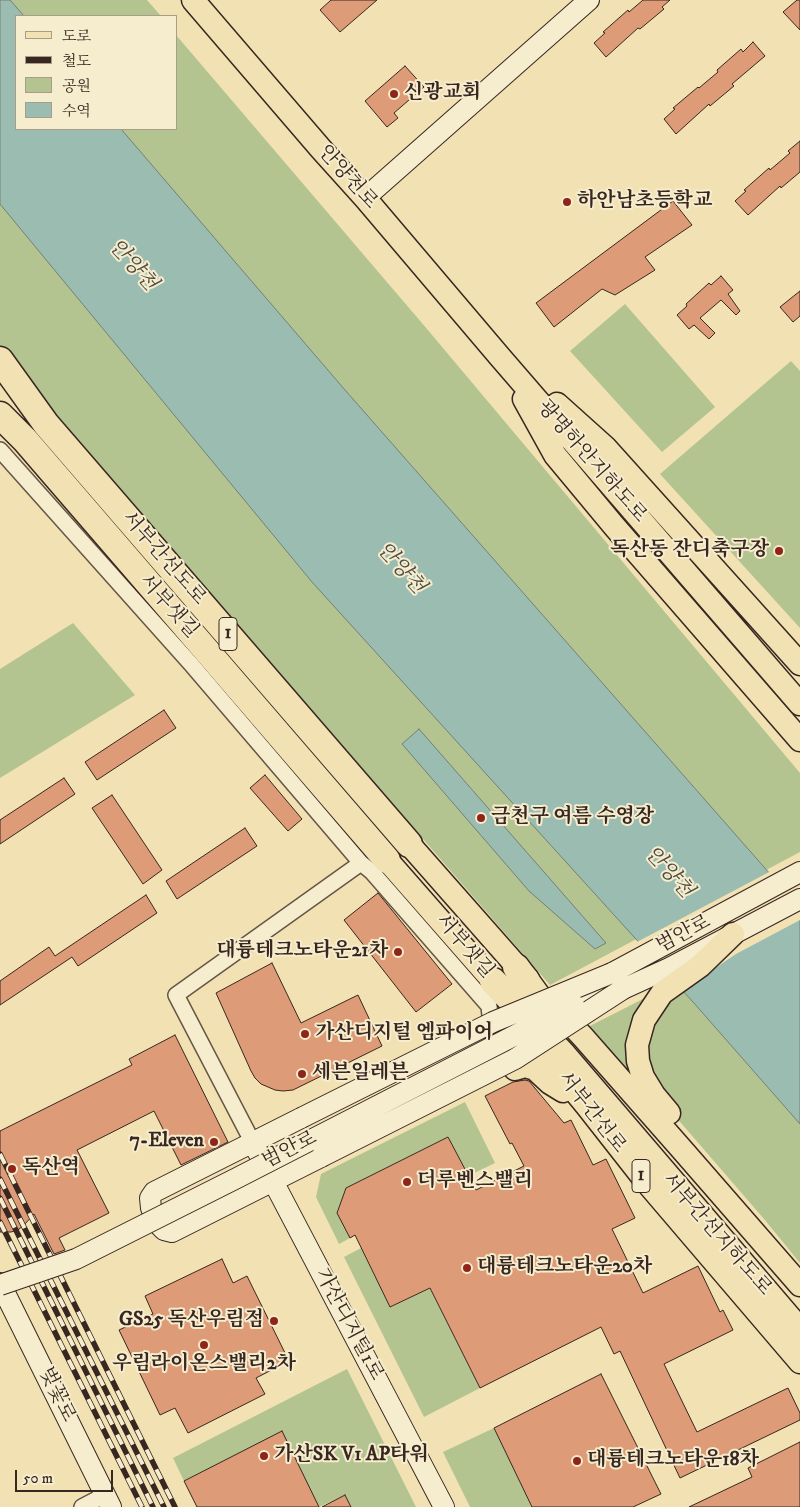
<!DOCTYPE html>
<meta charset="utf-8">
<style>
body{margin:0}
#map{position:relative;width:800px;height:1507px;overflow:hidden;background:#f1e1b3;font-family:"IM FELL DW Pica","Noto Serif KR",serif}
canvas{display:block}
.legend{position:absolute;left:15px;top:15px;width:162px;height:115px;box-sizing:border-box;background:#f6ecce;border:1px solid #aa9d88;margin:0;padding:6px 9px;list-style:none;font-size:15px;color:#372720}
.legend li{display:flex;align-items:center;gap:10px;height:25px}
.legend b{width:25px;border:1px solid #aa9d88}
.scale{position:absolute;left:15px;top:1470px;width:98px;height:22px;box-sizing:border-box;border:2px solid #372720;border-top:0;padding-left:6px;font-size:15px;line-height:18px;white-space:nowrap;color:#372720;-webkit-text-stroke:4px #f6ecce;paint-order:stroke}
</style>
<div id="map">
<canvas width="800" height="1507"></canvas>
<ul class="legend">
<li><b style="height:6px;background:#f1e1b3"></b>도로</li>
<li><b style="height:6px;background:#372720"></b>철도</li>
<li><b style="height:14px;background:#b4c491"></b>공원</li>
<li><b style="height:14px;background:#9bbcb1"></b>수역</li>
</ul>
<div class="scale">50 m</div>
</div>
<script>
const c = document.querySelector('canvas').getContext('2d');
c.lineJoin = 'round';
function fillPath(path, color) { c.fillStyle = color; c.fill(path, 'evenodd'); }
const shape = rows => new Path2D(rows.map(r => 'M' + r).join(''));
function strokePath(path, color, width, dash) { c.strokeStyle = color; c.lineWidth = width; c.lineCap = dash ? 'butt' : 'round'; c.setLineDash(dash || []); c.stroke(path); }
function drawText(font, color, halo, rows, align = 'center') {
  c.font = font + ' "IM FELL DW Pica","Noto Serif KR",serif'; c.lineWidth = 4; c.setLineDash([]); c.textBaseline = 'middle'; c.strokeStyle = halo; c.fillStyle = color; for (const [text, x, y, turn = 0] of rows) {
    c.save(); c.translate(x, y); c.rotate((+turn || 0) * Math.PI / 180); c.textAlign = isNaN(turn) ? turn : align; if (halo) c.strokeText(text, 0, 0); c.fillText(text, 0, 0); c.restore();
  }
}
fillPath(shape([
 [0,0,147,0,161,16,16,16,16,129,176,129,176,35,427,329,800,773,800,852,550,985,35,393,0,349],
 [625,304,715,407,662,452,570,351],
 [791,361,800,371,800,628,660,474],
 [73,623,135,695,0,778,0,669],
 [800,919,800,1263,764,1219,656,1094,632,1071,624,1076,582,1030],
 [465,1102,495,1163,468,1176,448,1137,346,1188,337,1213,350,1238,339,1244,316,1197,321,1174],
 [361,1248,391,1307,430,1288,480,1388,424,1417,344,1257],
 [347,1369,416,1507,351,1507,345,1495,319,1507,282,1432,184,1481,173,1458],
 [494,1428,532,1507,470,1507,443,1452]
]), '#b4c491');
const water = shape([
 [0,0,10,0,24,16,16,16,16,129,121,129,345,390,800,908,800,1124,693,1002,312,582,0,204,0,0],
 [419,729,606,943,595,949,529,891,402,744,419,729]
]);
fillPath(water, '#9bbcb1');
strokePath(water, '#738077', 1);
fillPath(shape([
 [771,871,800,905,800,920,736,954,680,992,635,943]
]), '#f1e1b3');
const building = shape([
 [331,0,377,0,340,32,320,10,331,0],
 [643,0,670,0,662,7,664,9,640,29,638,28,606,57,594,43,605,33,603,32,628,10,629,12,643,0],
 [797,0,800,0,800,30,783,12,797,0],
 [753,42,765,56,732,84,734,86,710,106,709,104,676,134,664,119,675,109,673,108,698,87,699,88,718,72,717,70,741,49,743,52,753,42],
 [405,66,424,87,394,113,398,118,387,127,365,101,405,66],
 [800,141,800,172,781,188,780,186,748,215,735,201,746,191,744,190,769,168,770,170,790,153,788,151,800,141],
 [673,201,692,225,645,257,655,270,615,295,602,289,554,327,536,303,673,201],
 [721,276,733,290,728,294,740,311,736,315,721,300,700,318,715,333,709,339,694,325,689,329,677,315,687,306,686,304,709,283,711,285,721,276],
 [800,291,800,316,793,322,780,307,800,291],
 [164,710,176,728,97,780,85,762,164,710],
 [265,775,302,819,288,831,250,788,265,775],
 [64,778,75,794,0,844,0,820,64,778],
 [112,795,162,870,143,884,92,808,112,795],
 [245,828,257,846,177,899,166,881,245,828],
 [378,893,452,984,416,1012,344,920,378,893],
 [146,895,157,913,78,966,72,957,0,1005,0,981,49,947,55,956,146,895],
 [272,963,301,1023,358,995,382,1046,293,1090,283,1091,275,1090,261,1084,255,1078,251,1071,216,993,272,963],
 [175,1035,228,1142,181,1165,154,1111,77,1150,109,1213,59,1238,65,1250,54,1254,34,1214,24,1225,18,1230,11,1232,0,1232,0,1131,132,1065,129,1059,175,1035],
 [525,1080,529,1081,564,1123,571,1120,593,1165,606,1159,635,1218,612,1229,643,1293,698,1266,720,1312,723,1310,733,1330,664,1364,697,1432,788,1388,800,1413,800,1420,680,1478,620,1351,614,1354,601,1327,480,1388,430,1288,390,1307,355,1235,350,1238,337,1213,346,1188,448,1137,476,1190,524,1166,512,1143,510,1144,485,1096,513,1082,525,1080],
 [222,1259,233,1283,247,1276,289,1361,256,1378,265,1394,188,1433,175,1408,160,1415,119,1330,153,1314,145,1296,222,1259],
 [601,1374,661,1494,633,1507,532,1507,494,1428,601,1374],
 [282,1431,319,1507,197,1507,184,1481,282,1431],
 [800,1442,800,1507,689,1507,752,1477,748,1468,800,1442],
 [345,1495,351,1507,322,1507,345,1495]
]);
fillPath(building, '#dd9b77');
strokePath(building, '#372720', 1);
const street = shape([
 [0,450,191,664,361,863,372,872,489,1006,492,1035,503,1053],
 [253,1143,176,995,361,863],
 [82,1507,105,1495]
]);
const secondary = shape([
 [365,198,589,0],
 [607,995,623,989,669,968,800,899],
 [574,1005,612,973,800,872],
 [301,1118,154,1192,150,1198,151,1208,160,1226,164,1230,172,1232,321,1157],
 [253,1143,444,1507],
 [0,1283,111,1507]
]);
const primary = shape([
 [193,0,321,149,365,198,500,357,800,704],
 [524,399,555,455,614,526,800,740],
 [557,404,606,448,800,664],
 [409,844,528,979],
 [387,860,493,981,502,994],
 [557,1009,583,1037,685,1153,800,1285],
 [531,1035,544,1054,586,1105,648,1184,800,1362],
 [515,1069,525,1066,535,1069,550,1083,563,1091],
 [669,1113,654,1095,643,1077,638,1061,637,1045,644,1020,662,993,700,966,733,934]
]);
const highway = shape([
 [0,360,46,424,409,844],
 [0,415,25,440,387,860],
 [516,967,556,1022],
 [493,981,562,1054,800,1332]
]);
strokePath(street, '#665645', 18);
strokePath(secondary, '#372720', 22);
strokePath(primary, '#372720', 25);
strokePath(highway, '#372720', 29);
strokePath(street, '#f6ecce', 15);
strokePath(secondary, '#f6ecce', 20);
strokePath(primary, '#f1e1b3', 22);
strokePath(highway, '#f1e1b3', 26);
const rail = shape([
 [0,1154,175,1507],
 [0,1179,164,1507],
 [0,1198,153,1507],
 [0,1222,142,1507]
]);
strokePath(rail, '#372720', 5.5);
strokePath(rail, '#f6ecce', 4, [11]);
const secondaryBridge = shape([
 [301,1118,493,1022,612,973],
 [321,1157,515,1059,623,989],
 [0,1285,76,1259,237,1178,574,1005]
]);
strokePath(secondaryBridge, '#372720', 22, []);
strokePath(secondaryBridge, '#f6ecce', 20);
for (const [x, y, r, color] of [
 [394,94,5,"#8f2418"],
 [567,202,5,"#8f2418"],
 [779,551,5,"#8f2418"],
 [481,818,5,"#8f2418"],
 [398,952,5,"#8f2418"],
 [305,1034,5,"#8f2418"],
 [302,1074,5,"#8f2418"],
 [214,1142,5,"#8f2418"],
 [12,1169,5,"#8f2418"],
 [407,1182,5,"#8f2418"],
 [467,1268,5,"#8f2418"],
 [274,1321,5,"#8f2418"],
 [204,1345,5,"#8f2418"],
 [264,1456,5,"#8f2418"],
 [577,1461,5,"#8f2418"]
]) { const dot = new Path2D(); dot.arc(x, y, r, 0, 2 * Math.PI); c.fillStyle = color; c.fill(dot); strokePath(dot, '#f6ecce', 2); }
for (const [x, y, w] of [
 [228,634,18],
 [641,1176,18]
]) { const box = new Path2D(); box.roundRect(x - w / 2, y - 16.5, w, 33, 4); c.fillStyle = '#f6ecce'; c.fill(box); strokePath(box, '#372720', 1); }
drawText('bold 19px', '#372720', null, [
 ["1",228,634],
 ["1",641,1176]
]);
drawText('bold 20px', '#372720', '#f6ecce', [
 ["신광교회",404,94],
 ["하안남초등학교",577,202],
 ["독산동 잔디축구장",769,551,"right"],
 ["금천구 여름 수영장",491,818],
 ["대륭테크노타운21차",388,952,"right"],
 ["가산디지털 엠파이어",315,1034],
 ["세븐일레븐",312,1074],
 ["7-Eleven",204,1142,"right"],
 ["독산역",22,1169],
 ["더루벤스밸리",417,1182],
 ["대륭테크노타운20차",477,1268],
 ["GS25 독산우림점",264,1321,"right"],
 ["우림라이온스밸리2차",204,1365,"center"],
 ["가산SK V1 AP타워",274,1456],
 ["대륭테크노타운18차",587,1461]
], 'left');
drawText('20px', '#372720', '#f6ecce', [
 ["안양천로",347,178,48],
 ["광명하안지하도로",591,462,49],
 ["서부간선도로",163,559,49],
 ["서부샛길",168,607,48],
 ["범안로",684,935,-28],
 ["서부샛길",464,947,49],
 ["서부간선로",591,1113,52],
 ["범안로",290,1151,-27],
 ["서부간선지하도로",716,1235,49],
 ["가산디지털1로",348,1325,62],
 ["벚꽃로",56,1395,64]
]);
drawText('italic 21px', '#504c44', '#f6ecce', [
 ["안양천",132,266,48],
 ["안양천",400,569,48],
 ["안양천",668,873,48]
]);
</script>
